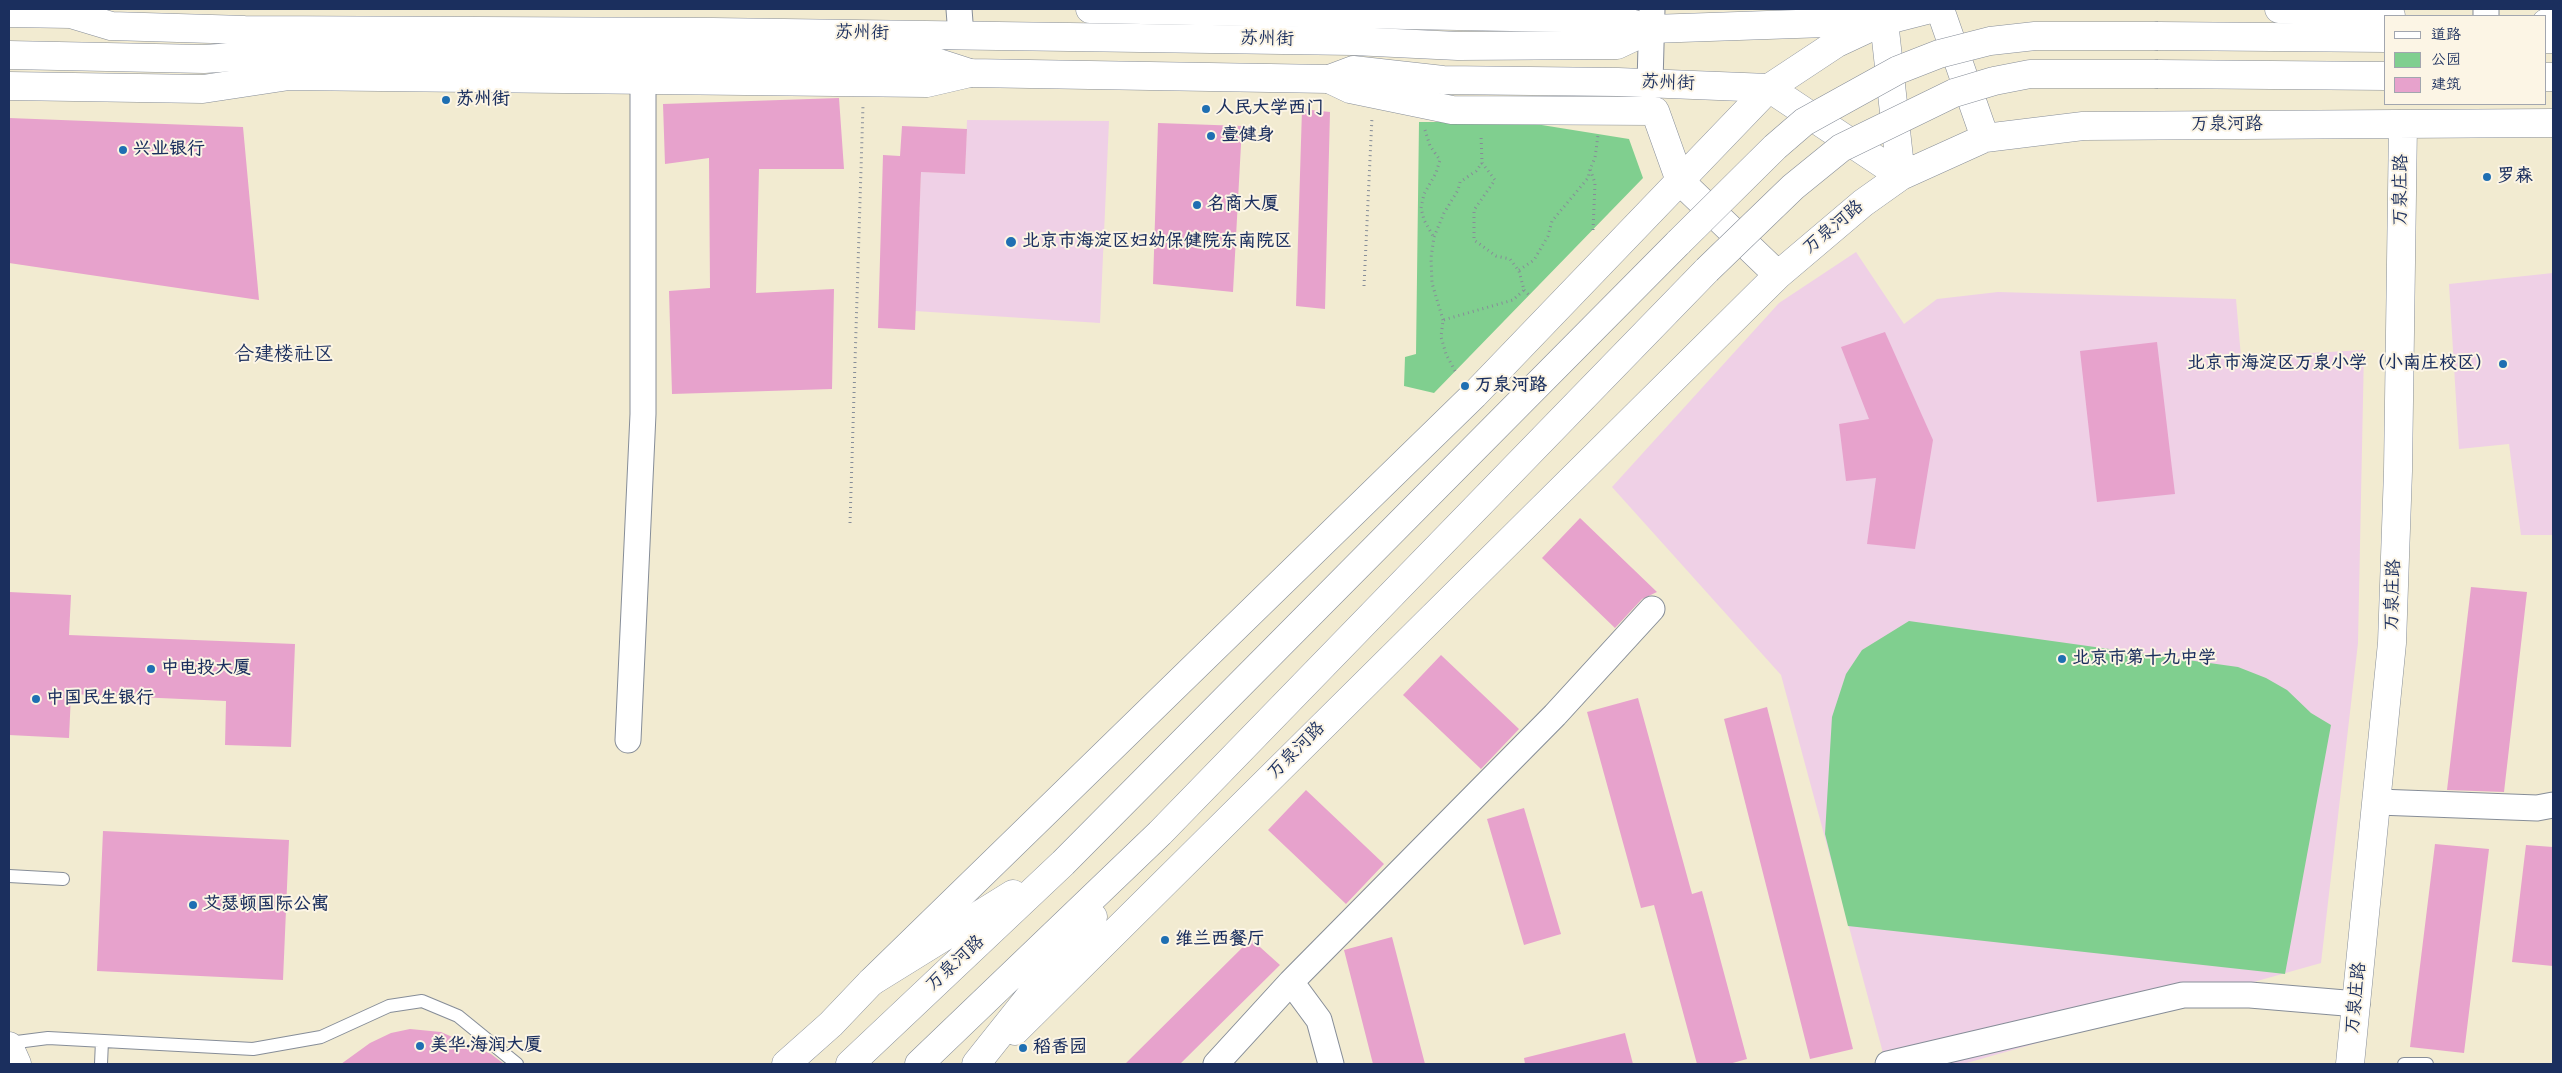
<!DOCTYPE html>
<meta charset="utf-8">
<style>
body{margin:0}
#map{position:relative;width:2562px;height:1073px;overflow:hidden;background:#f2ebd1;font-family:Mynerve,"LXGW WenKai TC",sans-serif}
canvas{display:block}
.frame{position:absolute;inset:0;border:10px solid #1b2f5e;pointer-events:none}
.legend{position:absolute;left:2384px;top:15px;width:162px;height:90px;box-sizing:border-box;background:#fcf5e5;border:1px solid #a2a6af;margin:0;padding:6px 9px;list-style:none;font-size:15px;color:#1b2f5e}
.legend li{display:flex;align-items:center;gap:10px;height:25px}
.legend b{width:25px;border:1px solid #a2a6af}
</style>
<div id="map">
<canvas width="2562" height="1073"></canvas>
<div class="frame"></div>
<ul class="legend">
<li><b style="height:6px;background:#fff"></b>道路</li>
<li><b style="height:14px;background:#80cf8f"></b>公园</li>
<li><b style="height:14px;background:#e7a2cc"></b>建筑</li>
</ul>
</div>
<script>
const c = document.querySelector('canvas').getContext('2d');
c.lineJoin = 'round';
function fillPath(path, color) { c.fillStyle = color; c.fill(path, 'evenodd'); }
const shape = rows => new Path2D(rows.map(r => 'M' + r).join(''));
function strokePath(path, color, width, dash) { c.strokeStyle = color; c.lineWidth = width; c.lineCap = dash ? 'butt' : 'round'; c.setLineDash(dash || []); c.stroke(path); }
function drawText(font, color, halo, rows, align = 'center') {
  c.font = font + ' Mynerve,"LXGW WenKai TC",sans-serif'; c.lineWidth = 4; c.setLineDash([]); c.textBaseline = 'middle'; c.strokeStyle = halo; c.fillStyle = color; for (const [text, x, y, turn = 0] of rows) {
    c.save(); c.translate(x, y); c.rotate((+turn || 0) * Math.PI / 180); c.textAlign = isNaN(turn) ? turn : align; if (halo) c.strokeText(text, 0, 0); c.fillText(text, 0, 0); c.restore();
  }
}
fillPath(shape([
 [967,120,1109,121,1100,323,915,311,921,172,965,173],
 [1856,252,1904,324,1937,299,1998,292,2236,299,2241,357,2364,350,2358,643,2321,963,1963,1064,1886,1064,1781,675,1612,487,1779,303],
 [2553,273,2553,535,2521,535,2509,444,2459,449,2449,284]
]), '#efd0e6');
fillPath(shape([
 [1419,122,1523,122,1629,139,1643,178,1434,393,1404,386,1405,357,1416,354],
 [1909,621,2238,667,2266,678,2287,690,2311,713,2331,725,2285,974,1848,926,1825,834,1832,717,1846,674,1862,650]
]), '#80cf8f');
fillPath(shape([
 [839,98,844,169,759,169,756,293,834,289,832,389,672,394,669,291,710,288,709,158,665,164,663,104],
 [1302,109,1330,112,1325,309,1296,306],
 [9,118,243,127,259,300,9,263],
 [1158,123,1242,126,1233,292,1153,284],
 [902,126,967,129,965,174,921,172,915,330,878,328,883,155,900,156],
 [1885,332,1933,440,1915,549,1867,544,1876,478,1846,481,1839,424,1869,419,1841,347],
 [2157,342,2175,494,2097,502,2080,351],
 [1580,518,1657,592,1642,599,1615,628,1542,558],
 [2471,587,2527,592,2504,792,2447,790],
 [9,592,71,595,69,635,295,644,291,747,225,745,226,701,71,694,69,738,9,735],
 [1441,655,1519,729,1481,769,1403,695],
 [1638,698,1692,894,1702,891,1747,1059,1729,1064,1697,1064,1654,905,1641,908,1587,712],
 [1767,707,1853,1049,1810,1059,1724,719],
 [1306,790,1384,864,1346,904,1268,830],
 [1524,808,1561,934,1524,945,1487,819],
 [103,831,289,840,283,980,97,971],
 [2435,844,2489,849,2464,1053,2410,1047],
 [2526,845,2553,847,2553,966,2512,962],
 [1392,937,1425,1064,1373,1064,1344,950],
 [1251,939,1280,965,1180,1064,1125,1064],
 [410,1029,441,1032,491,1054,504,1064,341,1064,370,1043,391,1033],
 [1625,1033,1633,1064,1525,1064,1524,1058]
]), '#e7a2cc');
const service = shape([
 [9,876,63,879],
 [9,1043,48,1038,253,1049,321,1037,389,1006,422,1001,458,1016,517,1064],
 [101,1064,102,1041],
 [2404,1064,2427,1064]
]);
const minor = shape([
 [959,9,961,36],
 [2486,16,2486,9],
 [1650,83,1652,9],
 [628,740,643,414,643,80],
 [2378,802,2537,808,2553,805],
 [1291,982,1319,1020,1331,1064],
 [1216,1064,1291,982,1555,715,1652,609],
 [1888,1064,2183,995,2250,995,2357,1004]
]);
const tertiary = shape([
 [1090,9,1616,19,1651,29],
 [1940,9,1985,138],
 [2279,9,2391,16],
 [1884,21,1901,176],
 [2546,23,2553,23],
 [1329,79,1350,89,1452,110,1655,111,1680,181,1778,275],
 [9,86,203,89,289,76,927,83,970,73],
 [1769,88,1901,176],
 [1015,1031,1778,275,1863,203,1901,176,1985,138,2083,126,2553,123],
 [786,1064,831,1024,871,982,1474,395,1769,88,1837,43,1884,21,1931,9],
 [2350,1064,2392,643,2398,471,2403,124]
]);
const secondary = shape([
 [9,13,71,14,111,26,245,30,713,32,1353,41,1458,46,1617,45,1651,29,1884,21],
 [9,55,204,59,326,51,939,63,970,73,1329,79,1353,70,1443,80,1618,82,1769,88]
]);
const primary = shape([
 [9,1046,17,1064]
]);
const trunk = shape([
 [2158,36,2386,38],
 [2546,39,2553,39],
 [2158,74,2386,76],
 [2546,77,2553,77],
 [871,982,1013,894],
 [850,1064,1063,863,1679,242],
 [919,1064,1160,833,1707,270],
 [976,1064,1093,917]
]);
strokePath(service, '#868d98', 14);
strokePath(minor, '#868d98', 27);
strokePath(tertiary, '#868d98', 29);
strokePath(secondary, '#868d98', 29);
strokePath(primary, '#868d98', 29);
strokePath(trunk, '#868d98', 29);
strokePath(shape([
 [1425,130,1430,146,1440,160,1436,173,1424,194,1421,208,1424,220,1433,236],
 [1593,230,1595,183,1590,169,1595,158,1598,135],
 [1519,270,1534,260,1548,236,1552,221,1588,178,1590,169],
 [1364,286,1372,117],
 [1524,290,1529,295],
 [1443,320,1432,283,1431,258,1434,237,1444,213,1458,190,1460,182,1476,171,1482,163],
 [1455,371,1446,354,1441,337,1443,320,1513,300,1524,290,1519,271,1510,259,1496,256,1474,240,1474,210,1495,180,1482,163,1481,135],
 [850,523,863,105]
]), '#868d98', 3, [1, 4]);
strokePath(service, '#fff', 12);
strokePath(minor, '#fff', 25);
strokePath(tertiary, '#fff', 28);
strokePath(secondary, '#fff', 28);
strokePath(primary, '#fff', 28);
strokePath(trunk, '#fff', 28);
const trunkBridge = shape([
 [1679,242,1775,147,1804,122,1898,70,1939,54,1990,41,2035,36,2158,36],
 [1707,270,1793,187,1841,148,1954,93,1994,81,2030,74,2158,74]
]);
strokePath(trunkBridge, '#868d98', 29, []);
strokePath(trunkBridge, '#fff', 28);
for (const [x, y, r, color] of [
 [446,100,5,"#1f6fb2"],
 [1206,109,5,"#1f6fb2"],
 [1211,136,5,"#1f6fb2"],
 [123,150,5,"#1f6fb2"],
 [2487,177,5,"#1f6fb2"],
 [1197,205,5,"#1f6fb2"],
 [1011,242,6,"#1f6fb2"],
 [2503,364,5,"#1f6fb2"],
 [1465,386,5,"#1f6fb2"],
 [2062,659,5,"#1f6fb2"],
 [151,669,5,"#1f6fb2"],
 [36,699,5,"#1f6fb2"],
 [193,905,5,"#1f6fb2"],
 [1165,940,5,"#1f6fb2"],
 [420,1046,5,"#1f6fb2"],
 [1023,1048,5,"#1f6fb2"]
]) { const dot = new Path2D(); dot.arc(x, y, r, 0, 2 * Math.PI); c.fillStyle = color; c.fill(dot); strokePath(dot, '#fcf5e5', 2); }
drawText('18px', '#1b2f5e', '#fcf5e5', [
 ["苏州街",862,34,1],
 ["苏州街",1267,40,1],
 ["苏州街",1668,84,2],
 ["万泉河路",2227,125],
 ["万泉庄路",2402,190,-89],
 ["万泉河路",1834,228,-40],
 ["万泉庄路",2394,595,-88],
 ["万泉河路",1297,751,-45],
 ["万泉河路",956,964,-43],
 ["万泉庄路",2357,998,-84]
]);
drawText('bold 18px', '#1b2f5e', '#fcf5e5', [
 ["苏州街",456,100],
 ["人民大学西门",1216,109],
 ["壹健身",1221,136],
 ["兴业银行",133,150],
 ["罗森",2497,177],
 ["名商大厦",1207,205],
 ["北京市海淀区妇幼保健院东南院区",1022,242],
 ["北京市海淀区万泉小学（小南庄校区）",2493,364,"right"],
 ["万泉河路",1475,386],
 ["北京市第十九中学",2072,659],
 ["中电投大厦",161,669],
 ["中国民生银行",46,699],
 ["艾瑟顿国际公寓",203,905],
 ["维兰西餐厅",1175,940],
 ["美华·海润大厦",430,1046],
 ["稻香园",1033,1048]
], 'left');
drawText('20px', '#1b2f5e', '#fcf5e5', [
 ["合建楼社区",284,356]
]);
</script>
